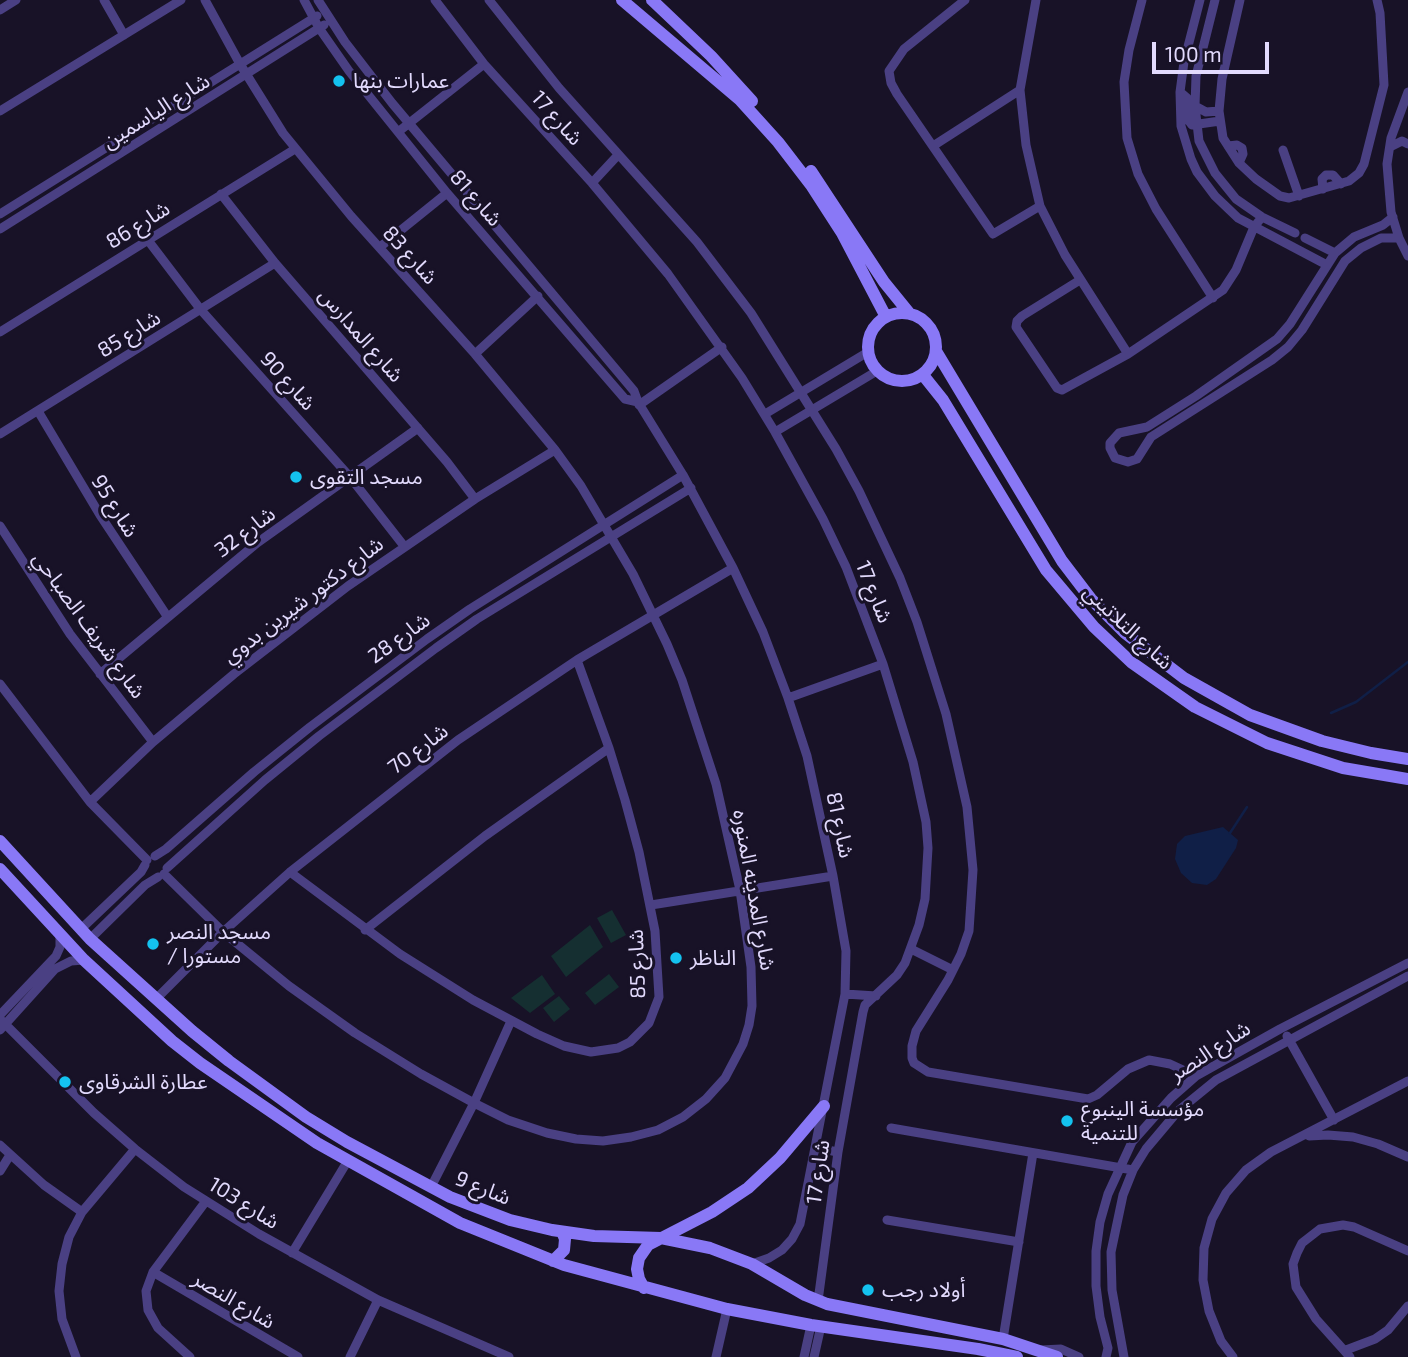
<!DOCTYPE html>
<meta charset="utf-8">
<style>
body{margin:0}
#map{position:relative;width:1408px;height:1357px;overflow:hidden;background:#181227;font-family:"Exo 2",sans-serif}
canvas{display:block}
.scale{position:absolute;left:1152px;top:42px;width:117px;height:32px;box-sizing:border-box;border:4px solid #e2dafd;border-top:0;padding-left:9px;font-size:21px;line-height:24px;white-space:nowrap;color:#e2dafd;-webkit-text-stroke:5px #181227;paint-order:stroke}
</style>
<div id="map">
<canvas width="1408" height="1357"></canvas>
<div class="scale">100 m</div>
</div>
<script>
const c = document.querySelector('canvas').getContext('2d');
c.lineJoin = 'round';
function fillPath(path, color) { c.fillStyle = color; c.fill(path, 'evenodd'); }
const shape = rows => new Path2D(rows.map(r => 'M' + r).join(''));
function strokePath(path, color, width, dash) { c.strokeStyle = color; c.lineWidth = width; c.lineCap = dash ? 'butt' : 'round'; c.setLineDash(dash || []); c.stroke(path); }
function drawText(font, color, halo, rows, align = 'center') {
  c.font = font + ' "Exo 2","Noto Sans Arabic",sans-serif'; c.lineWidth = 6; c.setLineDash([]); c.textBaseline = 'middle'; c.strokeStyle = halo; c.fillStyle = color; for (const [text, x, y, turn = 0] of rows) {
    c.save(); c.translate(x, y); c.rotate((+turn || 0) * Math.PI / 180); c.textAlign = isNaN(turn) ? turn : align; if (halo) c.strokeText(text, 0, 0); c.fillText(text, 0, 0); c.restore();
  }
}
fillPath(shape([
 [612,910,626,935,611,943,597,918],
 [590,925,603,947,566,977,551,956],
 [609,974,619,987,595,1005,585,993],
 [542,975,555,994,530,1013,511,998],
 [559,996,570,1009,554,1022,543,1008]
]), '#152f31');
fillPath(shape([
 [1223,827,1238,840,1236,848,1216,879,1207,885,1192,883,1181,873,1175,859,1177,844,1185,836]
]), '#101f47');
strokePath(shape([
 [1331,713,1356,702,1408,662],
 [1230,833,1247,807]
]), '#101f47', 2.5);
strokePath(shape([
 [104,0,124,35],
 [304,0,319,28,349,71,447,193,625,399,638,402],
 [318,0,345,42,392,103,634,391,638,402,683,475,733,568,763,632,788,698,807,756,833,876,846,951,845,994,800,1224,792,1239,782,1250,769,1258,752,1264],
 [435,0,484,64,592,183,668,274,742,378,775,432,823,519,846,567,883,664,913,762,926,822,928,848,925,899,919,925,905,963,897,975,865,1005,863,1012,838,1152,818,1301],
 [489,0,559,88,697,242,751,313,836,449,859,491,900,578,917,622,946,714,967,807,973,870,969,931,961,954,948,980,916,1031,912,1046,912,1058,914,1063,928,1072,1088,1099,1097,1095,1128,1069,1149,1060,1170,1064,1196,1076],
 [965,0,904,49,889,71,891,83,897,94,993,234,1040,206],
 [1036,0,1020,90,1026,145,1040,206,1065,255,1128,354,1223,290,1236,270,1254,227,1262,217],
 [1142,0,1129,50,1124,82,1127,138,1138,174,1156,209,1213,298],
 [1200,0,1184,62,1180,92,1181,126,1191,159,1197,172,1215,196,1238,218,1327,265],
 [1215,0,1196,76,1195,106,1199,141,1215,173,1236,199,1262,217,1295,233],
 [1240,0,1222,79,1219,111,1223,138,1239,163,1256,179,1280,196,1289,198,1349,181,1359,173,1364,164,1384,85,1380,13,1377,0],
 [0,10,16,0],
 [1180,92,1187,98,1189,121,1192,125,1220,121],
 [1408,92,1391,138,1387,164,1391,212,1399,238,1408,256],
 [1195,106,1206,112,1219,111],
 [0,111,181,0],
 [398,132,484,64],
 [933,146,1020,90],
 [1228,146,1237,145,1242,148,1243,154,1239,163],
 [1390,147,1402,141,1408,144],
 [1283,150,1299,196],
 [592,183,618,155],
 [1323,189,1322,179,1326,175,1333,175,1341,184],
 [221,194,275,263,447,462,475,499],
 [0,214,317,16],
 [1393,217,1383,225,1354,237,1335,253,1290,324,1277,339,1196,396,1147,427,1119,433,1110,443,1110,448,1115,458,1128,462,1137,459,1151,437,1272,360,1288,347,1302,330,1345,261,1361,248,1381,238,1399,238],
 [0,229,324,25],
 [1305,238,1335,253],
 [147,239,201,310,350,477,404,546],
 [380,247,447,193],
 [1080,280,1022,316,1017,321,1016,327,1057,388,1062,390,1128,354],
 [0,332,295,149],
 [475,354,538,296],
 [639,405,722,347],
 [38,411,100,515,167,616],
 [765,414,868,352],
 [775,432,877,371],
 [0,434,275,263],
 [0,526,70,634,153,742],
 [100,674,257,543,418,428],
 [0,684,90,802,147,860],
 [788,698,883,664],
 [90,802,153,742,234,674,348,586,475,499,555,450],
 [155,856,166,849,254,772,310,727,427,639,470,609,683,475],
 [167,868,265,780,319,736,436,648,477,619,691,488],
 [290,872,400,954,473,1000,537,1034,564,1046,591,1052,618,1048,630,1042,649,1023,659,997,655,931,639,852,625,800,609,748,577,660],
 [164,874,223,932,289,986,355,1033,421,1074,474,1103,508,1120,547,1133,576,1139,603,1141,631,1137,658,1130,683,1117,706,1099,725,1078,743,1044,749,1025,752,1006,751,967,740,890,716,784,682,680,667,644,633,574,581,486,555,450,475,354,351,216,283,133,240,64,205,0],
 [651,905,833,876],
 [81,929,141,872,145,865],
 [365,930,485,836,609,748],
 [90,939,145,885,158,877],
 [911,949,953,970],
 [845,994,876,996],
 [156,999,223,932,290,872,458,740,577,660,733,568],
 [0,1015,56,956,60,947,60,936],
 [0,1019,94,1113,135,1149,184,1187,259,1234,378,1300,509,1357],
 [0,1030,55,969,71,961,84,960],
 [1287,1036,1334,1120],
 [891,1128,1133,1170],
 [1309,1136,1328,1135,1353,1137,1378,1144,1408,1157],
 [0,1145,44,1185,82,1212],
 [816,1148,838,1152],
 [0,1171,10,1155],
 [431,1187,474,1103,511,1021],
 [887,1220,1019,1242],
 [292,1253,347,1162],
 [153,1272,298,1357],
 [1003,1339,1033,1153],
 [1041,1350,1061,1349,1079,1357],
 [1346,1350,1375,1339,1388,1330,1408,1306],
 [76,1357,62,1319,59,1291,62,1264,69,1237,82,1212,135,1149],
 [190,1357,158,1328,148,1310,146,1291,153,1272,206,1201],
 [350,1357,378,1300],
 [716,1357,727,1309],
 [804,1357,811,1325],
 [814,1357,821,1326],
 [1106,1357,1108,1348,1100,1317,1096,1286,1096,1251,1100,1222,1108,1194,1132,1142,1171,1098,1196,1076,1280,1029,1408,963],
 [1124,1357,1112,1290,1111,1252,1123,1195,1133,1170,1146,1149,1178,1111,1216,1080,1408,976],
 [1233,1357,1221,1341,1209,1311,1203,1280,1204,1248,1212,1219,1226,1193,1246,1170,1271,1152,1408,1081],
 [1350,1357,1316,1319,1296,1287,1293,1264,1297,1253,1302,1243,1320,1229,1343,1225,1354,1227,1408,1251]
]), '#4a4083', 9);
strokePath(shape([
 [622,0,740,100,778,142,811,185,842,233,886,317],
 [652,0,711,56,752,101],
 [811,171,884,282,910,314],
 '868 347a34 34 0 1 1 68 0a34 34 0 1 1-68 0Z',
 [936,351,1062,561,1091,599,1125,633,1184,678,1250,715,1322,741,1371,753,1408,759],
 [923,375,943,400,1046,570,1094,627,1131,662,1195,707,1267,743,1343,768,1408,779],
 [0,841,90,939,192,1031,229,1061,306,1117,347,1142,450,1197,510,1220,552,1230,594,1236,661,1238,710,1248,752,1264,805,1295,827,1304,1003,1339,1057,1357],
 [0,869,84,960,172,1041,200,1063,317,1143,460,1223,564,1265,727,1309,811,1325,978,1349,1017,1357],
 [553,1261,564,1250,565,1239,562,1232],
 [644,1288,639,1279,637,1269,639,1258,648,1245,712,1212,748,1188,780,1158,824,1106]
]), '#8978f6', 12);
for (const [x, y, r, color] of [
 [339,81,7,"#14c2ef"],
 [296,477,7,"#14c2ef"],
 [153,944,7,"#14c2ef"],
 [676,958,7,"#14c2ef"],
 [65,1082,7,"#14c2ef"],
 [1067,1121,7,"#14c2ef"],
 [868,1290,7,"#14c2ef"]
]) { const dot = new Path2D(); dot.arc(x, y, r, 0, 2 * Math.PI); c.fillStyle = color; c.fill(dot); strokePath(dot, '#181227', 2.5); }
drawText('21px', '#e2dafd', '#181227', [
 ["عمارات بنها",353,81],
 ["مسجد التقوى",310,477],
 ["مسجد النصر",167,932],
 ["/ مستورا",167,956],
 ["الناظر",690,958],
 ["عطارة الشرقاوى",79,1082],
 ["مؤسسة الينبوع",1081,1109],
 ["للتنمية",1081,1133],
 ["أولاد رجب",882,1290]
], 'left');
drawText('21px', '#e2dafd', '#181227', [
 ["شارع الياسمين",156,111,-32],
 ["شارع 17",557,118,48],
 ["شارع 81",476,198,49],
 ["شارع 86",138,225,-32],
 ["شارع 83",410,255,48],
 ["شارع 85",129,334,-32],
 ["شارع المدارس",361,335,49],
 ["شارع 90",288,381,48],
 ["شارع 95",115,506,58],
 ["شارع 32",245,532,-37],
 ["شارع 17",874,592,68],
 ["شارع دكتور شيرين بدوي",303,600,-37],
 ["شارع شريف الصباحي",89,625,54],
 ["شارع التلاتيني",1128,627,43],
 ["شارع 28",399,638,-36],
 ["شارع 70",418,749,-37],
 ["شارع 81",840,825,78],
 ["شارع المدينه المنوره",754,890,80],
 ["شارع 85",637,964,-92],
 ["شارع النصر",1210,1051,-33],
 ["شارع 17",818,1172,-82],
 ["شارع 9",483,1188,22],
 ["شارع 103",244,1203,32],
 ["شارع النصر",234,1300,31]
]);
</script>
